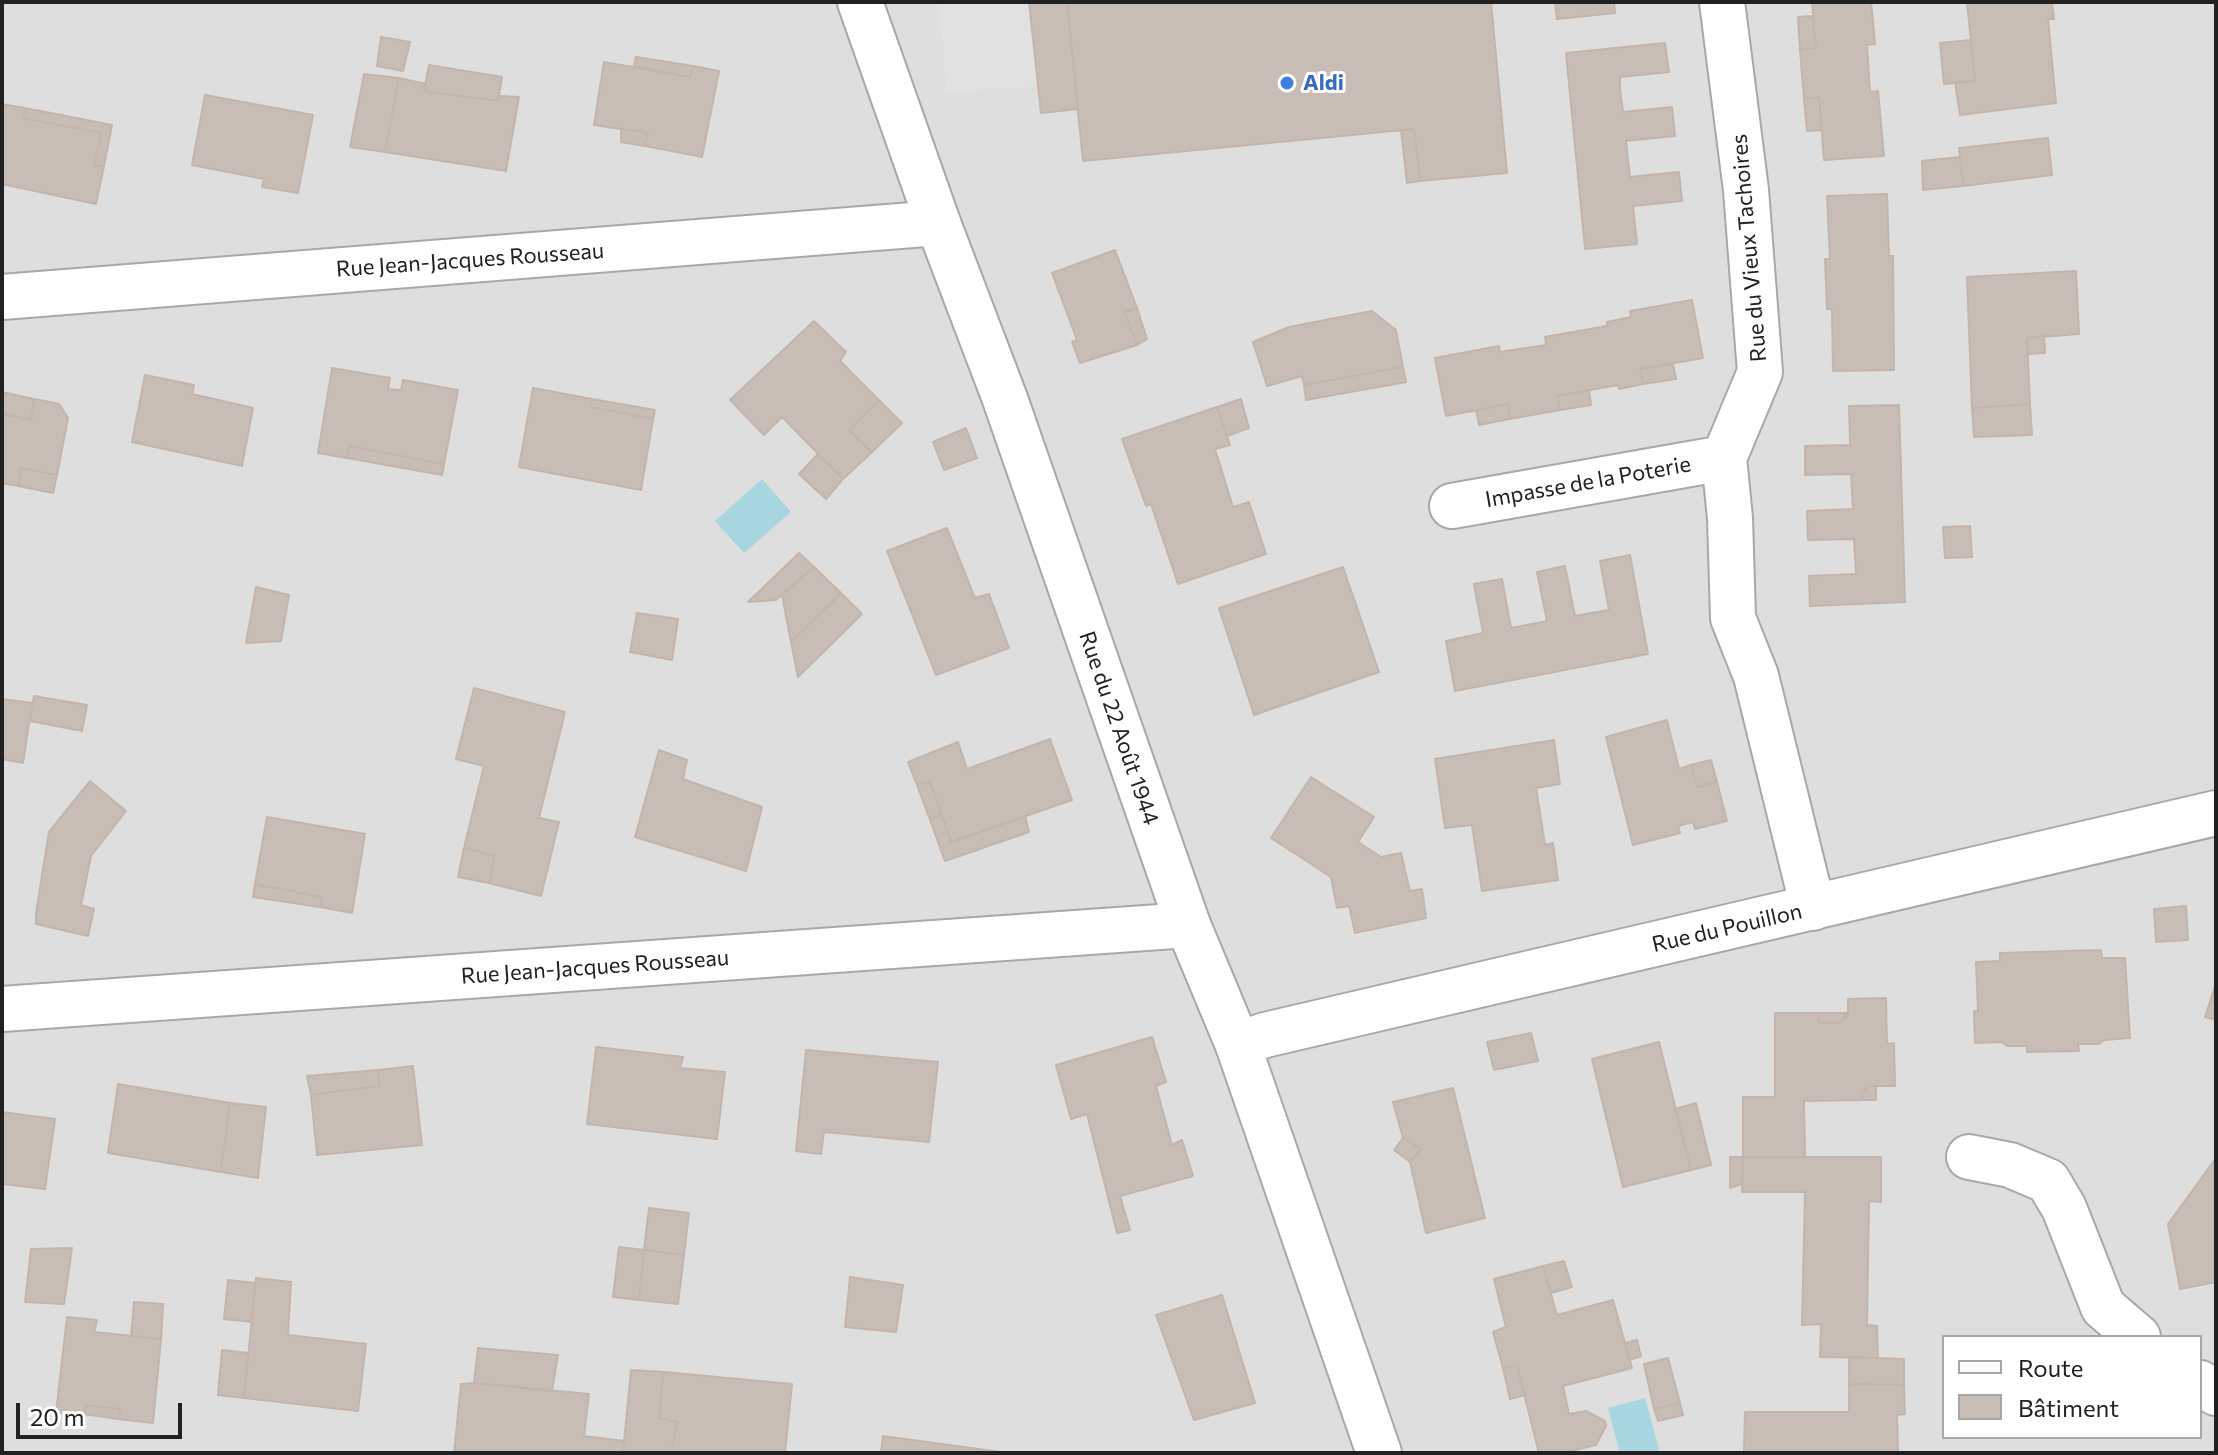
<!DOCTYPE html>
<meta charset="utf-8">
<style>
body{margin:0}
#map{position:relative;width:2218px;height:1455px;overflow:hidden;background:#f2eee8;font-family:Commissioner,sans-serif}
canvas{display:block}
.frame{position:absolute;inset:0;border:4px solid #212121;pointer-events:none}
.legend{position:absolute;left:1942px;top:1335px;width:260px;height:104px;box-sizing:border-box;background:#fff;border:2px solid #a6a6a6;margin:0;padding:10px 14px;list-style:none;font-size:24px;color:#212121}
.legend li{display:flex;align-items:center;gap:16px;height:40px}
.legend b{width:40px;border:2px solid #a6a6a6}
.scale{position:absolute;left:16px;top:1403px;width:166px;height:36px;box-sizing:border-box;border:4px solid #212121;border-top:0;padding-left:10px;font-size:24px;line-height:28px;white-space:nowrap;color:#212121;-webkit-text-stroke:6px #fff;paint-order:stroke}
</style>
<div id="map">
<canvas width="2218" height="1455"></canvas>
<div class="frame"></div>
<ul class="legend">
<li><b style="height:10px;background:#fff"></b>Route</li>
<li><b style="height:22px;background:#c7bdb6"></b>Bâtiment</li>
</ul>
<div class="scale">20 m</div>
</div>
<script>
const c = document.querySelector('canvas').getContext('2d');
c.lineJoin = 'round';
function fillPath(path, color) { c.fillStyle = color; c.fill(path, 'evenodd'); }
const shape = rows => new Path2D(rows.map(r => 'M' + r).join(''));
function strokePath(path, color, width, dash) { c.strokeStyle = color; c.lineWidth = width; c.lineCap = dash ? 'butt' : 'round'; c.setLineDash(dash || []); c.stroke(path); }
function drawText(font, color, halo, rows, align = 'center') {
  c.font = font + ' Commissioner,sans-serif'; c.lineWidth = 6; c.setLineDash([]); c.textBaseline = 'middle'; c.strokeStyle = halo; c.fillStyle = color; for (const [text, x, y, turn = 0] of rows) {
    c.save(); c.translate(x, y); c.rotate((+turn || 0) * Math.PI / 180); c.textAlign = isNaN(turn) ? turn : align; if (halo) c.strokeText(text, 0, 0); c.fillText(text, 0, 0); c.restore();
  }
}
fillPath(shape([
 [2,2,2216,2,2216,1453,2,1453],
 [1944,1337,2200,1337,2200,1437,1944,1437]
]), '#dfdede');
fillPath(shape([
 [939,2,1029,2,1038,86,947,92]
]), '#e1e1e1');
fillPath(shape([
 [762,479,791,512,744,553,715,521],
 [1645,1398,1660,1453,1620,1453,1608,1408]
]), '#a7d6e1');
const building = shape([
 [1029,2,1067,2,1078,109,1041,113,1029,2],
 [1067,2,1491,2,1507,173,1420,181,1414,129,1083,161,1067,2],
 [1555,2,1614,2,1615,13,1557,19,1555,2],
 [1812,2,1871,2,1875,44,1867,45,1870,92,1878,91,1884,156,1824,160,1819,97,1804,99,1800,49,1816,48,1812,2],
 [1967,2,2052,2,2054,19,2048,19,2056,103,1960,115,1955,82,1975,81,1967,2],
 [1813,16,1816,48,1800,49,1798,17,1813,16],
 [381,37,410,42,403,71,377,66,381,37],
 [1971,40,1975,81,1944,84,1940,43,1971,40],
 [1665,43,1669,72,1620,77,1620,89,1623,112,1672,107,1675,136,1626,141,1630,177,1679,172,1682,201,1633,206,1637,244,1585,249,1566,53,1665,43],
 [636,57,693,66,690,77,634,66,636,57],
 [604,62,690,77,693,66,719,71,702,157,645,146,648,133,594,125,604,62],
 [429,65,502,77,498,101,424,91,429,65],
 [364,74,399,78,385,152,350,147,364,74],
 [399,78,426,84,424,91,498,101,500,96,519,97,506,171,385,152,399,78],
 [205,95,313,115,298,193,262,187,264,179,192,165,205,95],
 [1819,97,1822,130,1807,131,1804,99,1819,97],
 [2,104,25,108,23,118,101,133,94,166,104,166,96,204,2,184,2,104],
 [25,108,112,125,104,166,94,166,101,133,23,118,25,108],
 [621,129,648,133,645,146,621,142,621,129],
 [1414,129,1420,181,1407,183,1401,130,1414,129],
 [2048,138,2052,175,1963,186,1959,148,2048,138],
 [1960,157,1963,186,1923,190,1922,161,1960,157],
 [1887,194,1889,256,1893,256,1894,370,1833,371,1832,309,1827,309,1825,259,1830,259,1827,196,1887,194],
 [1115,250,1137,308,1125,312,1137,345,1080,363,1072,342,1077,340,1052,273,1115,250],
 [2076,271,2079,334,2027,338,2030,404,1972,408,1967,277,2076,271],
 [1692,300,1703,358,1640,369,1643,384,1619,389,1618,385,1557,396,1560,410,1510,419,1508,404,1446,416,1435,358,1499,346,1500,352,1546,345,1545,337,1607,326,1607,322,1631,317,1630,311,1692,300],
 [1137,308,1147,339,1137,345,1125,312,1137,308],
 [1372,311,1396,330,1403,367,1304,385,1302,376,1267,386,1253,342,1289,327,1372,311],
 [814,321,846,352,840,361,879,400,849,430,872,452,843,479,782,417,764,435,730,400,814,321],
 [2044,336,2045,353,2028,354,2027,338,2044,336],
 [1673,364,1676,379,1643,384,1640,369,1673,364],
 [1403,367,1406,382,1306,400,1304,385,1403,367],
 [332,368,390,378,388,389,401,390,403,380,458,390,444,464,349,446,347,458,318,453,332,368],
 [145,375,194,385,192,394,253,408,242,466,132,442,145,375],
 [533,388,592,399,591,407,653,419,641,490,519,467,533,388],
 [1589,390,1591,405,1560,410,1557,396,1589,390],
 [2,392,34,399,31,420,2,414,2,392],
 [35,399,59,404,68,418,57,475,21,468,18,486,2,483,2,414,31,420,35,399],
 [592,399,655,410,653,419,591,407,592,399],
 [1241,399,1249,428,1227,436,1217,407,1241,399],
 [879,400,902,423,872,452,849,430,879,400],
 [1508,404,1510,419,1479,425,1476,410,1508,404],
 [2030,404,2032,435,1974,437,1972,408,2030,404],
 [1899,405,1905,602,1810,606,1809,576,1856,574,1854,539,1808,540,1807,511,1853,509,1851,474,1805,475,1805,446,1850,445,1849,406,1899,405],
 [1217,407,1230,445,1215,449,1233,507,1249,502,1266,554,1178,584,1151,504,1146,506,1122,439,1217,407],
 [966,428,977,458,944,470,933,442,966,428],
 [349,446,444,464,442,475,347,458,349,446],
 [818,454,843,479,826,499,799,474,818,454],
 [21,468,57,475,53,493,18,486,21,468],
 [1970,526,1972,557,1945,558,1943,527,1970,526],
 [947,528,975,598,989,594,1009,648,936,675,887,551,947,528],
 [799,553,814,567,776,600,748,602,799,553],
 [1630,555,1648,654,1455,691,1446,641,1483,633,1474,584,1502,579,1511,628,1547,621,1537,572,1565,566,1575,616,1597,612,1609,610,1600,561,1630,555],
 [814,567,841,593,791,642,782,595,814,567],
 [1343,567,1379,672,1254,715,1219,608,1343,567],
 [256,587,289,595,281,641,246,643,256,587],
 [841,593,862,614,798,677,791,642,841,593],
 [637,613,678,619,672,660,630,652,637,613],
 [474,688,565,712,539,818,559,822,541,896,489,883,495,856,464,848,484,766,456,759,474,688],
 [34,696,87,705,82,731,30,721,34,696],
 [2,699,32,703,23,763,2,759,2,699],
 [1667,720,1679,769,1691,765,1697,787,1717,782,1727,821,1695,829,1693,822,1678,826,1680,833,1633,845,1606,737,1667,720],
 [1050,739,1072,800,951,842,930,781,917,785,908,762,958,742,967,769,1050,739],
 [1554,740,1560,784,1536,788,1545,845,1553,843,1558,880,1482,891,1472,825,1445,828,1435,759,1554,740],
 [659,750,687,760,683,779,762,807,746,871,635,837,659,750],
 [1711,760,1717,782,1697,787,1691,765,1711,760],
 [1311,777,1374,817,1358,842,1381,857,1401,853,1410,891,1422,889,1426,918,1355,933,1349,906,1337,908,1331,877,1271,838,1311,777],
 [90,781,126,811,91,856,81,905,94,909,88,936,36,924,36,913,49,832,90,781],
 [930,781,941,814,930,820,917,785,930,781],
 [941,814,951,842,1025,816,1029,832,945,861,930,820,941,814],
 [267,817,365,834,352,913,320,907,322,897,255,884,267,817],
 [464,848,495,856,489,883,458,877,464,848],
 [255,884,322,897,320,907,253,897,255,884],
 [2186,906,2188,940,2156,942,2154,909,2186,906],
 [2101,950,2102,958,2125,958,2130,1038,2104,1040,2099,1044,2078,1044,2079,1051,2027,1052,2027,1046,2007,1046,2002,1042,1975,1043,1974,1011,1978,1011,1976,962,2000,961,2000,953,2101,950],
 [2216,983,2216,1020,2205,1017,2216,983],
 [1886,998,1887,1044,1894,1043,1895,1086,1868,1086,1862,1092,1862,1100,1804,1101,1805,1157,1743,1157,1743,1097,1775,1097,1775,1013,1819,1013,1819,1023,1840,1023,1848,1015,1848,999,1886,998],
 [1819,1013,1848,1013,1840,1023,1819,1023,1819,1013],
 [1531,1033,1538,1061,1494,1070,1487,1042,1531,1033],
 [1152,1037,1166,1082,1156,1086,1172,1145,1182,1140,1193,1176,1120,1196,1130,1230,1117,1233,1087,1114,1071,1119,1056,1065,1152,1037],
 [1659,1042,1691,1170,1623,1187,1592,1059,1659,1042],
 [596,1047,683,1057,680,1068,725,1072,717,1139,587,1124,596,1047],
 [806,1050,938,1062,929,1142,824,1132,821,1154,796,1151,806,1050],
 [413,1066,422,1145,317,1155,311,1095,379,1086,378,1070,413,1066],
 [378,1070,379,1086,311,1095,307,1076,378,1070],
 [118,1084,230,1103,221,1172,108,1153,118,1084],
 [1868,1086,1876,1086,1876,1100,1862,1100,1862,1092,1868,1086],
 [1453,1088,1485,1218,1426,1233,1410,1162,1421,1149,1403,1138,1393,1102,1453,1088],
 [230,1103,266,1107,258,1178,221,1172,230,1103],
 [1696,1103,1711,1165,1691,1170,1675,1109,1696,1103],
 [2,1112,55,1119,45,1189,2,1184,2,1112],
 [1403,1138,1421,1149,1410,1162,1394,1150,1403,1138],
 [1730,1157,1743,1157,1742,1184,1730,1188,1730,1157],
 [1743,1157,1881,1157,1881,1202,1869,1201,1867,1325,1877,1326,1878,1358,1820,1357,1821,1324,1802,1325,1805,1192,1742,1192,1743,1157],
 [2216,1158,2216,1282,2180,1289,2168,1224,2216,1158],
 [649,1208,689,1213,684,1255,644,1250,649,1208],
 [619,1247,644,1250,639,1300,613,1297,619,1247],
 [72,1248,64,1304,25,1302,31,1249,72,1248],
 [644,1250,684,1255,678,1304,639,1300,644,1250],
 [1564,1261,1572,1287,1551,1293,1543,1266,1564,1261],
 [1543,1266,1557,1315,1613,1300,1632,1368,1563,1386,1569,1414,1586,1411,1605,1421,1606,1426,1596,1445,1562,1453,1539,1453,1517,1366,1503,1368,1493,1332,1506,1327,1494,1279,1543,1266],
 [850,1277,903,1285,896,1332,845,1327,850,1277],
 [256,1278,291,1282,288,1335,366,1344,358,1411,244,1398,256,1278],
 [228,1280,255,1283,252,1322,224,1319,228,1280],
 [1222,1295,1255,1403,1194,1420,1156,1315,1222,1295],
 [134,1302,163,1304,161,1339,131,1336,134,1302],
 [67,1317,97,1320,94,1332,161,1339,153,1423,118,1419,121,1409,86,1405,84,1414,56,1413,67,1317],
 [1637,1340,1641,1356,1629,1360,1625,1343,1637,1340],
 [478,1348,558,1355,552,1391,474,1383,478,1348],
 [222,1350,248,1353,244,1398,218,1395,222,1350],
 [1849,1357,1904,1359,1904,1385,1849,1384,1849,1357],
 [1668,1358,1680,1403,1654,1409,1644,1364,1668,1358],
 [1517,1366,1525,1395,1510,1399,1503,1368,1517,1366],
 [631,1370,664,1372,659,1418,677,1422,671,1453,623,1453,631,1370],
 [664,1372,792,1384,785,1453,671,1453,677,1422,659,1418,664,1372],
 [474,1383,589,1394,584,1436,624,1441,623,1453,454,1453,461,1384,474,1383],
 [1849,1384,1904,1385,1905,1414,1897,1415,1898,1453,1744,1453,1745,1412,1849,1412,1849,1384],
 [1680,1403,1683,1415,1658,1421,1654,1409,1680,1403],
 [86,1405,121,1409,118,1419,84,1414,86,1405],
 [883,1436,1008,1453,881,1453,883,1436]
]);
fillPath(building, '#c7bdb6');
strokePath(building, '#c4b4a9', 2);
const minor = shape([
 [1722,2,1746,190,1760,372,1724,458,1730,518,1733,618,1756,676,1813,908],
 [2,297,938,223],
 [1452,506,1724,458],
 [2,1009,1188,925],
 [1238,1045,1265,1035,2216,813],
 [1969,1157,2010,1165,2048,1181,2064,1208,2103,1307,2138,1337],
 [2200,1383,2216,1393]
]);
const tertiary = shape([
 [860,2,938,223,1005,399,1188,925,1238,1045,1379,1453]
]);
strokePath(minor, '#a8a8a8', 48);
strokePath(tertiary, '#a8a8a8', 48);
strokePath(minor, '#fff', 44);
strokePath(tertiary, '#fff', 44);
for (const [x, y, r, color] of [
 [1287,83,8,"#3f7fe0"]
]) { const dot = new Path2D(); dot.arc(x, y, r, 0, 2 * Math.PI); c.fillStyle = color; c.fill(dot); strokePath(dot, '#fff', 3); }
drawText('bold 22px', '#366cbe', '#fff', [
 ["Aldi",1303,83]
], 'left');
drawText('22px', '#212121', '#fff', [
 ["Rue du Vieux Tachoires",1749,248,-95],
 ["Rue Jean-Jacques Rousseau",470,260,-4],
 ["Impasse de la Poterie",1588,482,-10],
 ["Rue du 22 Août 1944",1119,728,71],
 ["Rue du Pouillon",1727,928,-13],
 ["Rue Jean-Jacques Rousseau",595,967,-4]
]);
</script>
